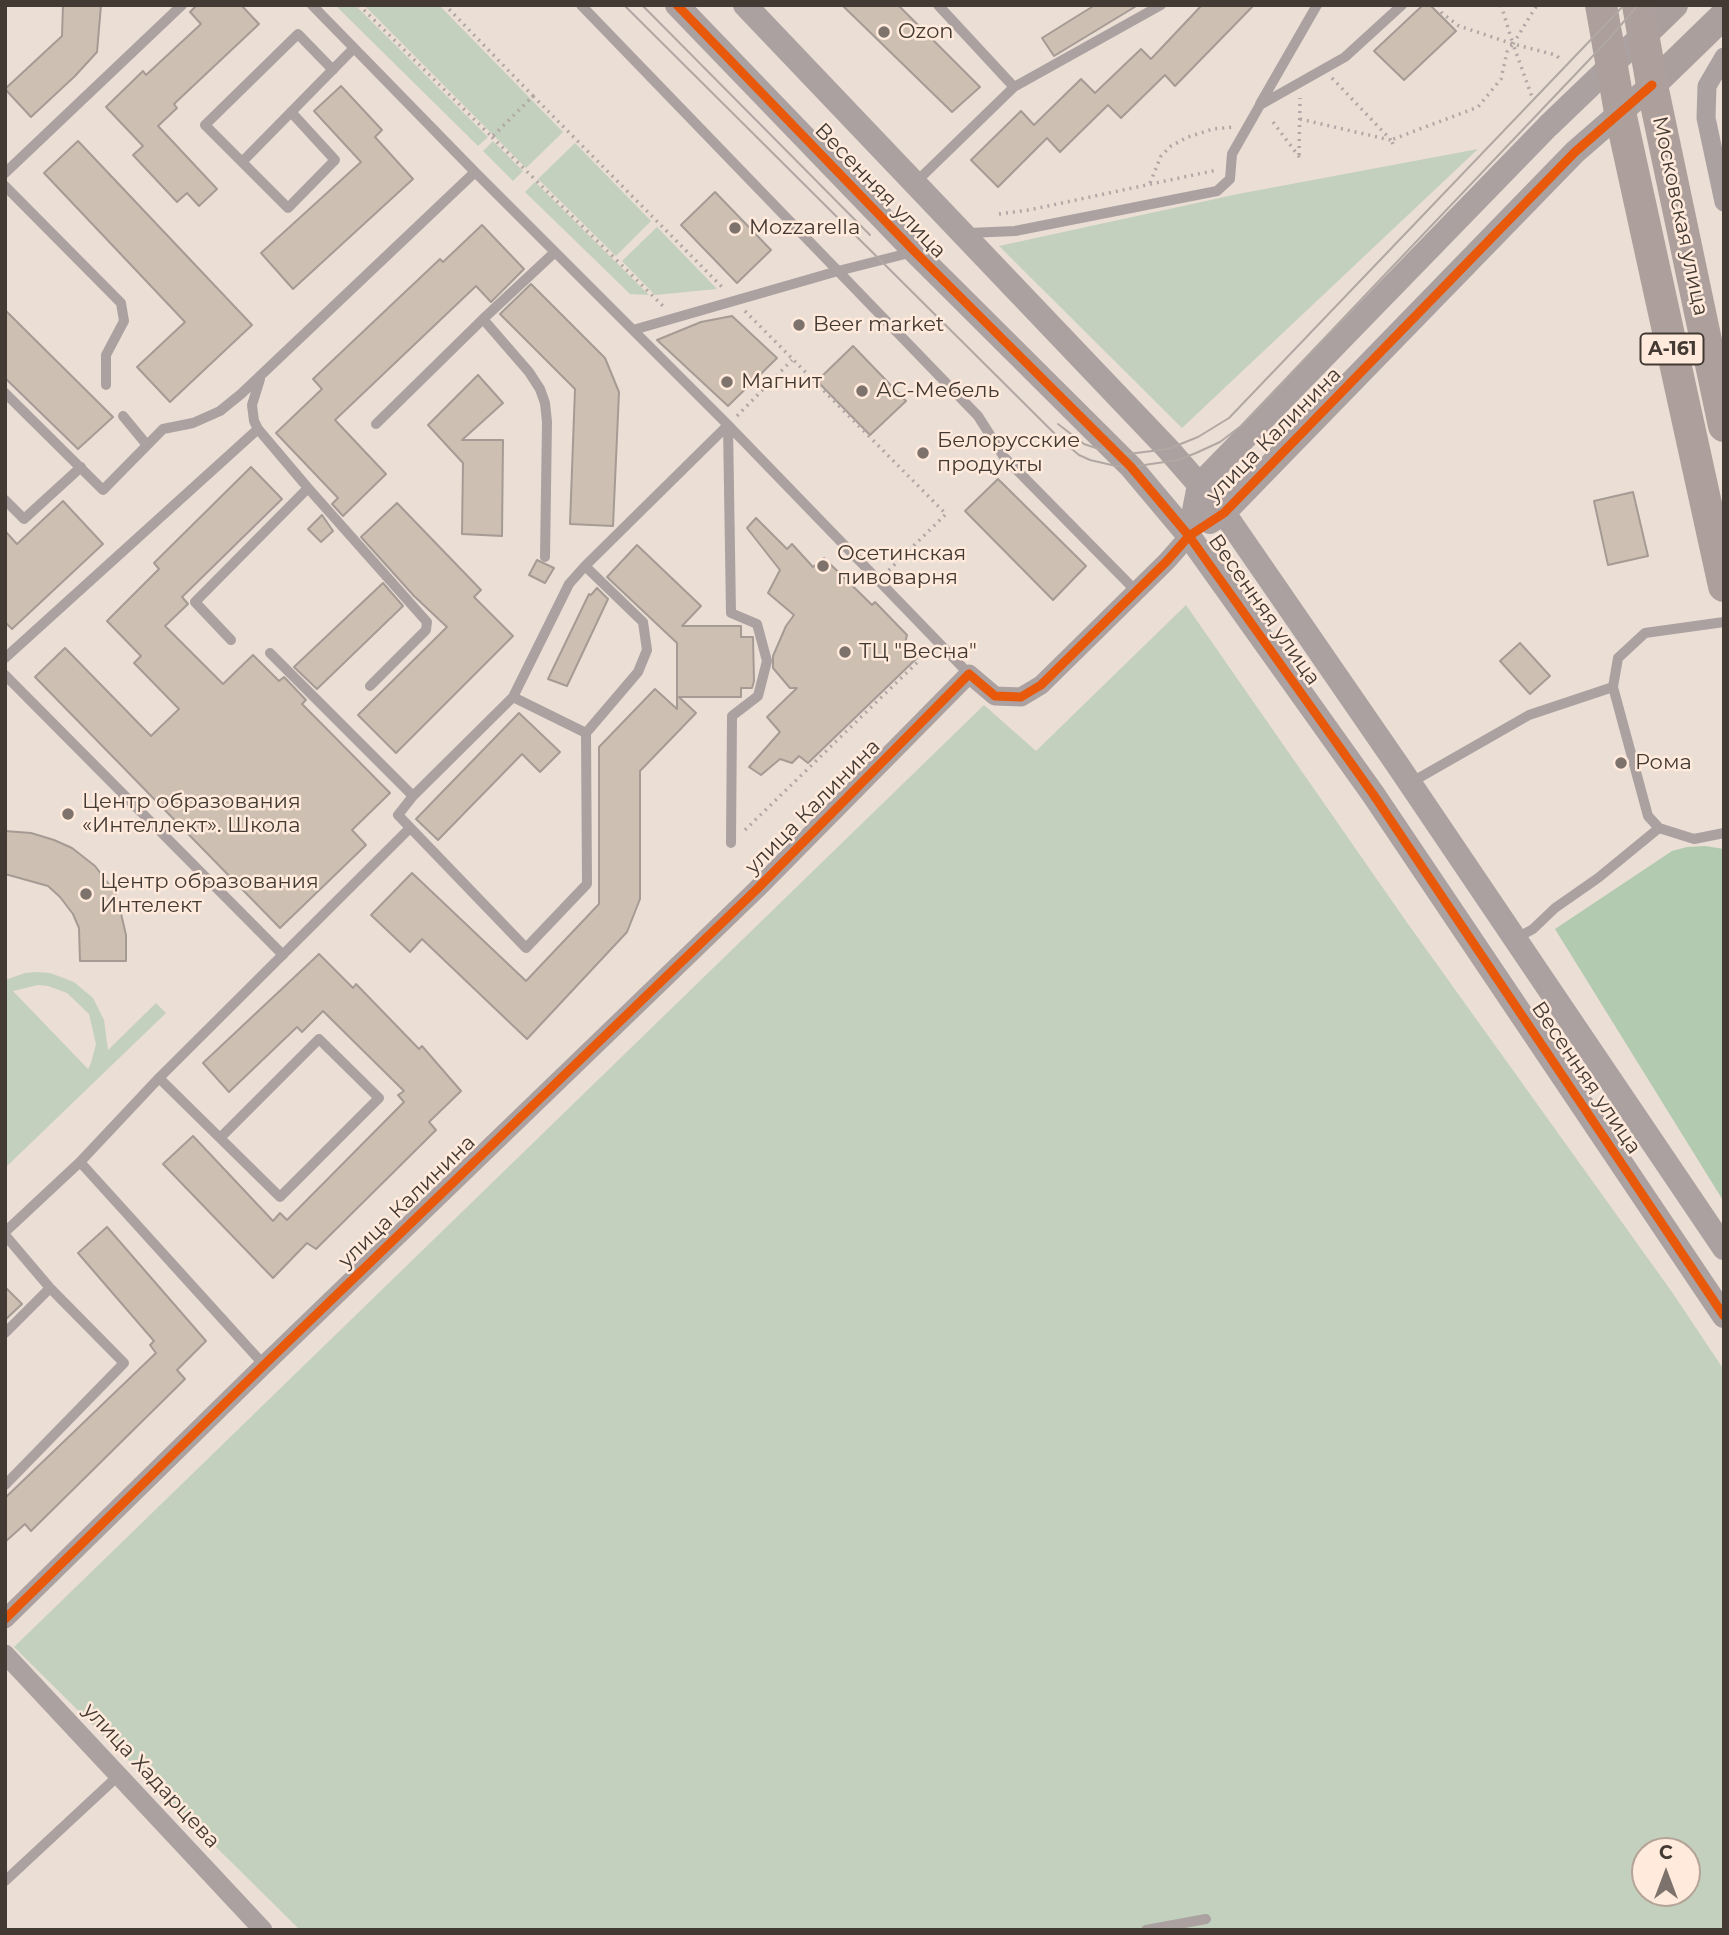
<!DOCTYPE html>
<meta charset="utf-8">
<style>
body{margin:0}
#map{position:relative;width:1729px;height:1935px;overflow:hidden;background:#ebded5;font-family:Montserrat,sans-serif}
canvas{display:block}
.frame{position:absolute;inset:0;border:7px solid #433a33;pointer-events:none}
.north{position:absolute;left:1631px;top:1837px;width:70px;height:70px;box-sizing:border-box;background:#ffeadc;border:2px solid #b4a498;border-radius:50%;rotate:0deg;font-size:19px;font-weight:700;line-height:28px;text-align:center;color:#433a33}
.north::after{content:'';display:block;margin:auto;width:24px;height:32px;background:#7e736c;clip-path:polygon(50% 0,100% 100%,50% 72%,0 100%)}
</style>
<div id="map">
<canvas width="1729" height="1935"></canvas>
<div class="frame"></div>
<div class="north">С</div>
</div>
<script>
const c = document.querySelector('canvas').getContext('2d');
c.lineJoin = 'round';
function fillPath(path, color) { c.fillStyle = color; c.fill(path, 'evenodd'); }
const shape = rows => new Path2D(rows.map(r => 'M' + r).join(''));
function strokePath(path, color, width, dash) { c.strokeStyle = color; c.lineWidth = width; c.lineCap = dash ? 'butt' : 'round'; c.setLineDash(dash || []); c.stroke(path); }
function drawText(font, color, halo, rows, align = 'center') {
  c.font = font + ' Montserrat,sans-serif'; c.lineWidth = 5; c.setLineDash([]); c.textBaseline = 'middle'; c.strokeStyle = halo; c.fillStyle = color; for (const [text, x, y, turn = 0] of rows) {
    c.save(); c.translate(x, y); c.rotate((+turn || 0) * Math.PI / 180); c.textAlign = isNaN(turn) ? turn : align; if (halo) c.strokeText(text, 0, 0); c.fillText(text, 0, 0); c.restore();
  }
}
fillPath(shape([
 [335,5,355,5,488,137,478,146],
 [364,5,439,5,563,132,526,168],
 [493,141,523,171,513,181,483,151],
 [575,143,651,221,616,256,538,179],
 [1478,149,1182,428,999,246,1238,194],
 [535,182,649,295,630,294,525,192],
 [657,227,717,289,655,295,622,261],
 [1186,605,1408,924,1672,1292,1724,1370,1724,1930,300,1930,14,1647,984,705,1036,751],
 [1645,1851,1687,1851,1687,1893,1645,1893],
 [37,972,50,973,74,982,93,998,104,1020,108,1050,156,1003,166,1013,5,1168,5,980,25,973],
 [38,985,48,986,67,993,89,1014,96,1044,91,1063,88,1069,13,991]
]), '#c3d0bd');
fillPath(shape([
 [1705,846,1724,849,1724,1202,1555,929,1672,851,1687,847]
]), '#b2cab0');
const building = shape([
 [63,5,101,5,97,52,75,76,31,117,5,89,62,36,63,5],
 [197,5,241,5,259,24,174,104,177,108,158,126,217,189,199,206,187,193,177,202,133,155,143,146,106,107,143,71,146,75,201,24,190,12,197,5],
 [842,5,898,5,980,87,952,112,842,5],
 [1095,5,1138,5,1054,56,1042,38,1095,5],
 [1202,5,1254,5,1175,86,1165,75,1121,118,1108,105,1060,152,1047,138,998,187,971,160,1021,111,1034,125,1081,79,1095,93,1141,49,1151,59,1202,5],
 [1423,5,1430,5,1456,31,1404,80,1374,51,1423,5],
 [341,86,382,130,375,137,413,179,293,289,261,253,361,162,314,111,341,86],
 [78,141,252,325,170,402,137,367,185,322,44,173,78,141],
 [715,192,771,250,737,283,681,225,715,192],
 [482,225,524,269,491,302,476,286,335,420,386,474,343,516,332,504,338,498,276,433,322,389,313,379,440,259,443,262,482,225],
 [531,284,605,358,619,392,613,526,570,524,575,389,500,314,531,284],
 [5,310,113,417,78,449,5,378,5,310],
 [732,316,777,358,728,406,657,340,701,322,732,316],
 [853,346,906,401,870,435,817,381,853,346],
 [478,375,503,403,462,440,503,440,502,536,462,534,463,463,428,425,478,375],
 [251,467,282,499,182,597,188,604,165,626,223,684,253,655,279,681,284,677,306,700,302,704,390,793,352,830,366,845,280,928,35,677,65,648,151,736,179,709,134,663,141,656,107,621,159,569,154,563,251,467],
 [998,479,1086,566,1053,600,965,511,998,479],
 [1633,492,1648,556,1608,565,1594,501,1633,492],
 [63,501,103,544,12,629,5,622,5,531,17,544,63,501],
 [397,503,481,590,474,597,513,636,396,753,358,715,447,627,414,596,361,537,397,503],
 [322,515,333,531,321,542,308,529,322,515],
 [756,518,787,549,792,544,813,567,824,558,872,605,875,602,907,635,905,643,918,657,808,763,799,756,792,763,780,759,761,775,749,767,780,732,767,717,797,688,790,688,773,668,773,656,786,626,794,615,768,593,780,570,747,528,756,518],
 [637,545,701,606,682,626,741,626,741,637,753,637,754,681,752,688,741,688,741,697,679,697,696,713,640,771,640,899,627,932,527,1039,422,939,410,952,371,915,412,873,526,981,599,904,599,747,655,689,677,709,677,643,607,577,637,545],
 [537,560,554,568,545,583,529,575,537,560],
 [383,583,403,606,317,689,294,667,383,583],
 [597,588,608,599,567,686,548,679,589,594,591,595,597,588],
 [1520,643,1550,676,1530,694,1500,661,1520,643],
 [519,713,560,752,540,772,522,754,438,840,416,819,519,713],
 [5,831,31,833,54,840,72,848,95,866,114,891,119,905,126,935,126,961,80,961,79,928,73,914,60,897,48,886,5,874,5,831],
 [319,954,353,988,356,984,419,1049,422,1046,461,1091,429,1122,436,1130,316,1249,307,1243,273,1278,163,1164,193,1136,273,1221,280,1213,287,1220,404,1102,398,1095,404,1091,323,1011,302,1032,297,1027,229,1092,203,1063,319,954],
 [107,1227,206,1341,177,1370,185,1379,31,1531,25,1524,5,1542,5,1498,156,1353,150,1345,154,1341,78,1253,107,1227],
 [5,1287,22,1304,5,1320,5,1287]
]);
fillPath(building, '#cebfb3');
strokePath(building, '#a59b94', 2);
strokePath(shape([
 [359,5,492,137,533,96,445,5],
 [1439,5,1442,13,1459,26,1513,44,1556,55,1560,59],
 [1501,5,1513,44],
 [1513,44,1537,5],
 [1332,78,1391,140],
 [533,96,725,290],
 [1300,119,1390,140],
 [1273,122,1300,158],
 [492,137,665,308],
 [1393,144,1391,140,1478,107,1501,79,1507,52,1513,44,1532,97],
 [1299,155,1300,98],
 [1150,183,1161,156,1171,146,1188,137,1213,129,1234,127],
 [999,214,1029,210,1217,170],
 [745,311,946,514,888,571],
 [737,416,792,360],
 [745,830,930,650]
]), '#b1a7a5', 3.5, [2, 5]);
strokePath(shape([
 [312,5,475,172,728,425,969,674],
 [581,5,978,416,1004,457,1136,591],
 [938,5,1014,87],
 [1260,104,1317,5],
 [291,112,335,160,288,208,205,125,298,34,333,70],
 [242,162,354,48],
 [5,173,182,5],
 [916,182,1014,87,1161,5],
 [5,186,121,303,124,321,106,355,106,385],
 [969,233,1015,231,1217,191,1230,179,1232,154,1260,105,1345,57,1402,5],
 [633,330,838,271,913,252],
 [5,393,103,490,163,429,193,423,220,411,241,394,475,172],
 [123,416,147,445],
 [376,424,483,319],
 [728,425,731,613,757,624,767,661,758,696,732,716,731,843],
 [308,488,427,622,426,630,370,686],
 [5,500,24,519,81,467],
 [545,557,547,422,545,403,540,389,529,372,483,319,555,252],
 [585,566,643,622,647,650,638,672,586,733,587,884,526,948,398,815,413,796,513,697,569,584,585,566,728,425],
 [1724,622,1645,633,1618,658,1613,687,1648,816,1659,828,1694,839,1724,833],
 [231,640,195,602,308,488,258,429,254,421,252,405,260,379],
 [270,653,413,796],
 [5,658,258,429],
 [5,675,283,955],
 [513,697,586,733],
 [1410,783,1529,715,1613,687],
 [1515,939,1533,929,1555,908,1598,878,1659,828],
 [159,1078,280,1197,379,1098,319,1039,220,1138],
 [80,1162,264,1365],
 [5,1232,80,1162,159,1078,410,828],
 [5,1235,50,1288,124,1363,5,1485],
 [5,1333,50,1288],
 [5,1881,119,1775],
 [1146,1930,1206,1919]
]), '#aba1a0', 10);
strokePath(shape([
 [1724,57,1707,86,1706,118,1724,202],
 [5,1619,264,1365,756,890,969,674,995,696,1021,697,1041,685,1167,561,1189,536],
 [5,1654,263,1930]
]), '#aba1a0', 19);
strokePath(shape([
 [677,5,914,251,1131,467,1189,536,1373,794,1724,1316],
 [745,5,1168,449,1224,513,1399,767,1724,1248],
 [1210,522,1224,513,1575,152,1652,85],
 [1189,536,1199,485,1548,126,1644,34]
]), '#aba1a0', 24);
strokePath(shape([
 [1644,34,1674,5],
 [1652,85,1724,15]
]), '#ab9f9e', 28);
strokePath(shape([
 [1601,5,1620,112,1724,586],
 [1638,5,1652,85,1724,426]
]), '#ada09c', 32);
strokePath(shape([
 [624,5,1059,438,1079,455,1090,460,1116,466,1131,467,1178,460,1196,453,1220,442,1241,426,1608,40,1638,5],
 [642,5,870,235],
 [1058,424,1084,444,1105,451,1128,454,1168,449,1198,437,1229,418,1624,5]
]), '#b1a7a3', 2);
strokePath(shape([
 [677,5,914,251,1131,467,1189,536,1373,794,1724,1316],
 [5,1619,264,1365,756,890,969,674,995,696,1021,697,1041,685,1167,561,1189,536,1224,513,1575,152,1652,85]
]), '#e8590c', 9);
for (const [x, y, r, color] of [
 [884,32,7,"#7e736c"],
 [735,228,7,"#7e736c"],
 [799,325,7,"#7e736c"],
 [727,382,7,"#7e736c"],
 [862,391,7,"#7e736c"],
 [923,453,7,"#7e736c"],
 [823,566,7,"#7e736c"],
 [845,652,7,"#7e736c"],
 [1621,763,7,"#7e736c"],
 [68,814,7,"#7e736c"],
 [86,894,7,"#7e736c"]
]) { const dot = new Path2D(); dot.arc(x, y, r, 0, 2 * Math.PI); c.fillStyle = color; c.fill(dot); strokePath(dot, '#ffeadc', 2.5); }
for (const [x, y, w] of [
 [1672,349,63]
]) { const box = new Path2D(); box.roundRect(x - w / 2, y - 15.5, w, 31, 5); c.fillStyle = '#ffeadc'; c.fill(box); strokePath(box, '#433a33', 2); }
drawText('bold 19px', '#433a33', null, [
 ["А-161",1672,349]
]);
drawText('21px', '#433a33', '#ffeadc', [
 ["Ozon",898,32],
 ["Mozzarella",749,228],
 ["Beer market",813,325],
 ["Магнит",741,382],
 ["АС-Мебель",876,391],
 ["Белорусские",937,441],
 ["продукты",937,465],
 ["Осетинская",837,554],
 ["пивоварня",837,578],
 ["ТЦ \"Весна\"",859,652],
 ["Рома",1635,763],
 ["Центр образования",82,802],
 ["«Интеллект». Школа",82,826],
 ["Центр образования",100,882],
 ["Интелект",100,906]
], 'left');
drawText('21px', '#433a33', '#ffeadc', [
 ["Весенняя улица",880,191,46],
 ["Московская улица",1680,216,78],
 ["улица Калинина",1274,435,-45],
 ["Весенняя улица",1264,610,55],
 ["улица Калинина",813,807,-45],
 ["Весенняя улица",1586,1078,56],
 ["улица Калинина",407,1202,-44],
 ["улица Хадарцева",151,1776,47]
]);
</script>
